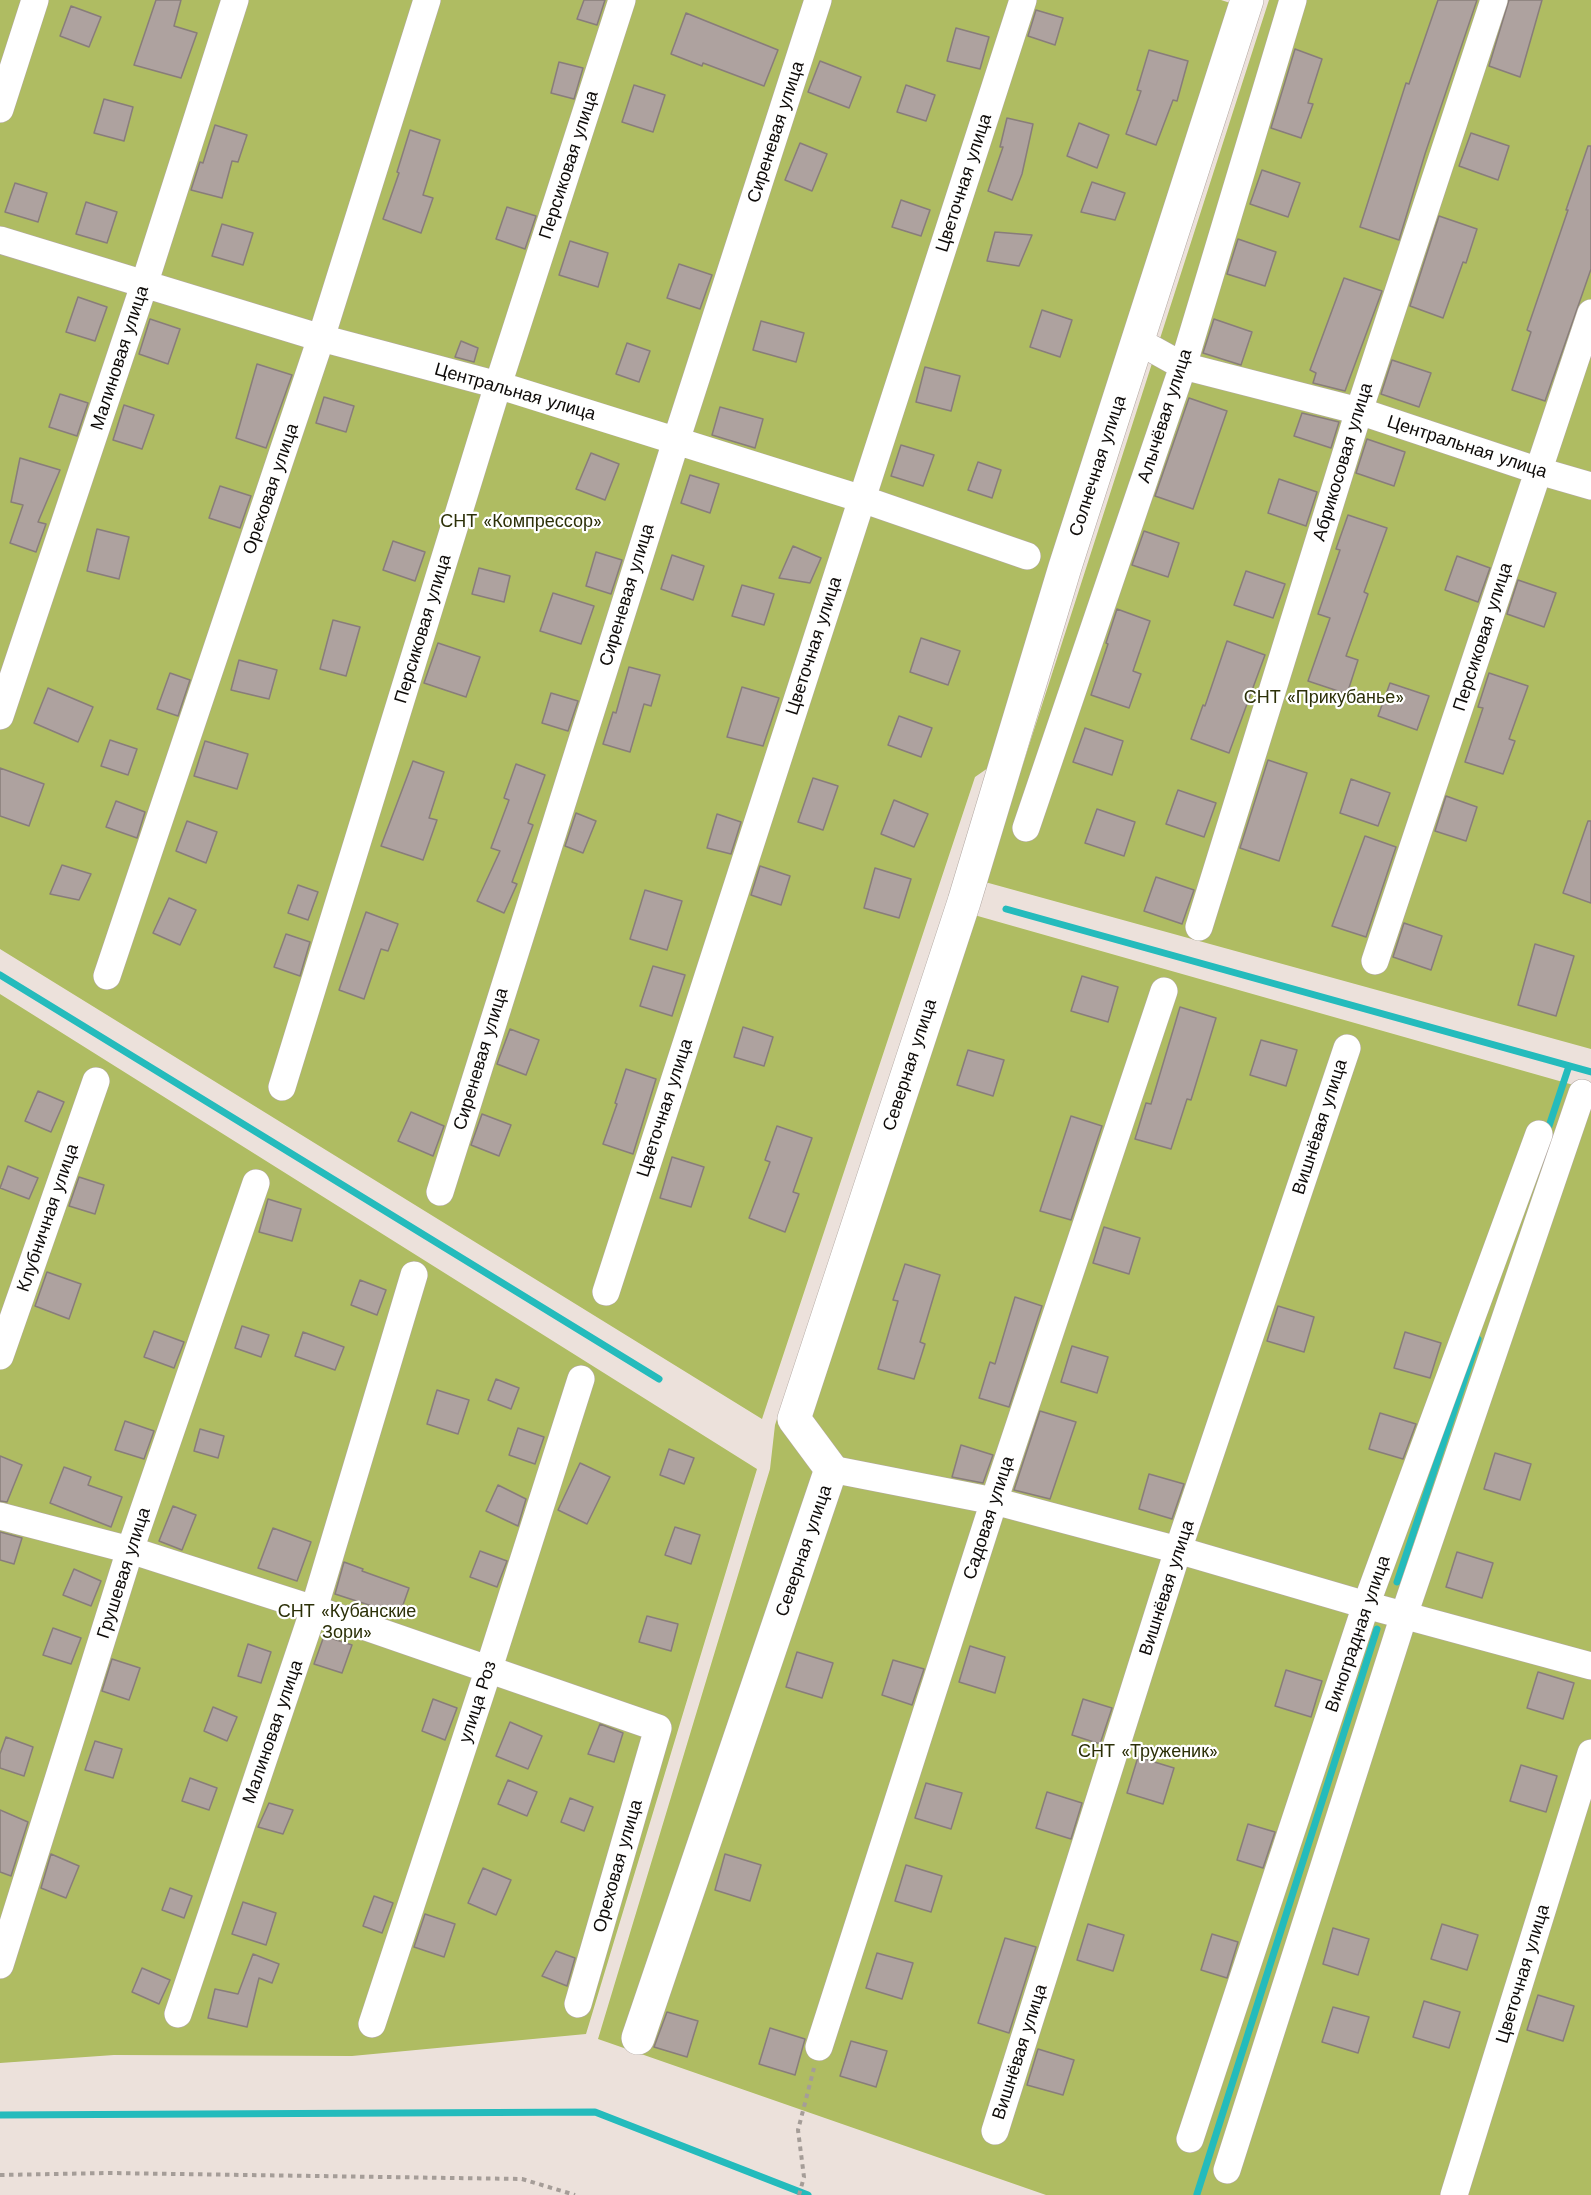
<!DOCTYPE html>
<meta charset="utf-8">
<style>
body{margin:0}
canvas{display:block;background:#ece1db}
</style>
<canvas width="1591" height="2195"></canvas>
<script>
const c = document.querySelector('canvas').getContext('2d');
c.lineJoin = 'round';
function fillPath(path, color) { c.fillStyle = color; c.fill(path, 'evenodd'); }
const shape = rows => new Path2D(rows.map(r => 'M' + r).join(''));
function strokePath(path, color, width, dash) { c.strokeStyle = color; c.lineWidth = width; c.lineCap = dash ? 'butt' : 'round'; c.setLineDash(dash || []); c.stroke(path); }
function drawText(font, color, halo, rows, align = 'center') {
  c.font = font + ' "Work Sans",sans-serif'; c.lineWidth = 4.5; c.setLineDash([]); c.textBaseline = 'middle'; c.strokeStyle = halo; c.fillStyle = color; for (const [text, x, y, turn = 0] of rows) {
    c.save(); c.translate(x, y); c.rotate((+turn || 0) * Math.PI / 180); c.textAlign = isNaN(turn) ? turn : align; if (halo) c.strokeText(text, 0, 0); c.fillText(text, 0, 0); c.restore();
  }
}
fillPath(shape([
 [0,0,1221,0,1255,11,1018,747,975,777,762,1419,0,949],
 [1269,0,1591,0,1591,1049,985,882],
 [946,907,1591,1090,1591,2195,1046,2195,598,2039,770,1469,775,1425],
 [0,994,757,1469,586,2034,352,2056,114,2055,0,2063]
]), '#afbc62');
strokePath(shape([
 [1006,909,1591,1072],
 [0,975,659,1379],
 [1547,1132,1569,1066],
 [1397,1582,1478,1339],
 [0,2115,595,2112,808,2195],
 [1197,2194,1377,1629]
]), '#24bbbc', 7);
const building = shape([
 [156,0,181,0,174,26,197,33,181,78,134,65,156,0],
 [584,0,605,0,597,25,577,19,584,0],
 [1438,0,1477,0,1425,154,1399,240,1360,227,1406,83,1409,84,1438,0],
 [1509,0,1542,0,1520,77,1489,66,1509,0],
 [71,6,101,17,89,47,60,36,71,6],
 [1036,10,1063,18,1055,45,1028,36,1036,10],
 [686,13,778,50,764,86,703,63,702,66,671,54,686,13],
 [956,28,989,37,980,69,947,61,956,28],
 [1295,49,1322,59,1308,103,1313,104,1301,138,1271,128,1295,49],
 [1149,50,1188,61,1177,101,1173,100,1156,145,1126,134,1141,91,1137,90,1149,50],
 [820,61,861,77,849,108,808,92,820,61],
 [559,62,583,68,574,99,551,93,559,62],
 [634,85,665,95,653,132,622,122,634,85],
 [906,85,935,95,926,121,897,112,906,85],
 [104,99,133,107,124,141,94,133,104,99],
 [1007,118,1033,124,1022,174,1012,200,988,191,1003,147,1000,147,1007,118],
 [1079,123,1109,135,1097,168,1067,156,1079,123],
 [215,125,247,135,238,162,232,161,222,198,191,190,200,162,203,163,215,125],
 [410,130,440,140,423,195,433,198,421,233,383,219,399,173,397,172,410,130],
 [1471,133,1509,146,1498,180,1459,166,1471,133],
 [800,143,827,154,812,191,785,180,800,143],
 [1588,146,1591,146,1591,269,1545,401,1512,390,1531,332,1527,330,1568,210,1566,210,1588,146],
 [1262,170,1300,183,1288,217,1250,204,1262,170],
 [1092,182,1125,193,1115,220,1081,212,1092,182],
 [15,183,47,193,38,222,5,212,15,183],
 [901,200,930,210,921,236,892,227,901,200],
 [86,202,117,212,107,243,76,234,86,202],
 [507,207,536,216,525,249,496,239,507,207],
 [1439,216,1477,229,1466,263,1463,262,1443,318,1410,306,1439,216],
 [222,224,253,233,243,265,212,256,222,224],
 [995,232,1032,235,1019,266,987,261,995,232],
 [1238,239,1276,252,1265,286,1227,274,1238,239],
 [570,241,608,253,598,287,559,275,570,241],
 [679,264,712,275,700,309,667,298,679,264],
 [1344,278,1382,291,1345,391,1313,383,1316,373,1310,370,1344,278],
 [78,297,107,307,95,341,66,332,78,297],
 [1042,310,1072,320,1060,357,1030,347,1042,310],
 [150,319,180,329,168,364,139,354,150,319],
 [1214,319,1252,332,1241,365,1203,353,1214,319],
 [761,321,804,333,796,362,753,350,761,321],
 [461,341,478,348,474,362,455,357,461,341],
 [627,343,650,351,639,382,616,374,627,343],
 [1392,360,1431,373,1419,407,1381,394,1392,360],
 [257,364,292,375,266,448,236,438,257,364],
 [925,367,960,376,951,411,916,402,925,367],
 [60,394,88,403,77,436,49,427,60,394],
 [324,397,354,406,346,432,316,423,324,397],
 [1189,398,1227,411,1193,509,1155,496,1189,398],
 [124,405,154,415,142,449,113,440,124,405],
 [720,407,763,419,755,448,712,435,720,407],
 [1302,413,1339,422,1331,448,1294,436,1302,413],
 [1367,439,1405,452,1394,486,1356,473,1367,439],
 [901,445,934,455,923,486,891,476,901,445],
 [591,453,619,464,605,500,576,489,591,453],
 [20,458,60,470,38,522,46,524,36,552,10,543,23,505,11,502,20,458],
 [978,462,1001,470,992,498,968,490,978,462],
 [690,475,719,484,710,513,681,503,690,475],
 [1279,479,1317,492,1306,526,1268,513,1279,479],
 [220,486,251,496,240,528,209,518,220,486],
 [1348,515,1387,528,1364,592,1368,594,1346,656,1358,660,1347,694,1308,681,1330,618,1318,614,1340,550,1336,549,1348,515],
 [97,529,129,537,119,579,87,571,97,529],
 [1144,531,1179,543,1168,577,1132,565,1144,531],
 [393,541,425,552,415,581,383,570,393,541],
 [793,546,821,558,810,583,779,578,793,546],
 [596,552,622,560,611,594,586,586,596,552],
 [672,555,704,566,693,600,661,589,672,555],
 [1457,556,1490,568,1478,602,1445,590,1457,556],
 [479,568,510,576,504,602,472,594,479,568],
 [1246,571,1285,584,1273,618,1234,605,1246,571],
 [1518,580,1556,593,1544,627,1507,614,1518,580],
 [742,585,774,594,764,625,732,616,742,585],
 [553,593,594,606,581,644,540,631,553,593],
 [1117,609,1150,621,1133,671,1141,674,1129,708,1091,695,1108,644,1106,643,1117,609],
 [333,620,360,627,346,676,320,669,333,620],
 [921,638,960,651,948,685,910,672,921,638],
 [1227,641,1265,655,1229,753,1191,739,1203,705,1205,706,1227,641],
 [438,643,480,657,466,697,424,683,438,643],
 [239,660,277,670,269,699,231,690,239,660],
 [629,667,660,675,651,706,644,704,630,752,603,744,613,712,616,713,629,667],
 [170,673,190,680,178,716,157,709,170,673],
 [1489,673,1528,686,1509,739,1515,741,1503,774,1465,762,1483,708,1478,707,1489,673],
 [1390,683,1429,696,1417,730,1378,716,1390,683],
 [742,687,779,698,763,746,727,737,742,687],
 [48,688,93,707,78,742,34,723,48,688],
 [551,693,578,701,568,731,542,723,551,693],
 [899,716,932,728,921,757,888,745,899,716],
 [1085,728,1123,741,1112,775,1073,762,1085,728],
 [110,740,137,749,128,775,101,766,110,740],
 [205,741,248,754,237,789,194,776,205,741],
 [1268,760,1307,773,1279,861,1240,848,1268,760],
 [413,761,444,772,429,818,437,820,423,860,381,846,413,761],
 [516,764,545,775,528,823,533,825,512,882,517,884,504,913,477,901,500,851,491,848,509,800,504,798,516,764],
 [0,768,44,784,29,826,0,816,0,768],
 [813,778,838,786,823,830,798,822,813,778],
 [1351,779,1390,793,1378,826,1340,813,1351,779],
 [1178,790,1216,803,1204,837,1166,824,1178,790],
 [1446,796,1477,807,1466,841,1435,831,1446,796],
 [894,800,928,814,914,847,881,834,894,800],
 [116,801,145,812,137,838,106,827,116,801],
 [1097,809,1135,822,1124,856,1085,843,1097,809],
 [576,813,596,821,583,853,565,846,576,813],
 [717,814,741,822,731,854,707,848,717,814],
 [187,821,217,832,206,863,176,851,187,821],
 [1588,821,1591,821,1591,903,1563,893,1588,821],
 [1365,836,1396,847,1366,937,1332,926,1365,836],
 [62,865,91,874,79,900,50,894,62,865],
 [760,866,790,876,781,905,751,895,760,866],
 [875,868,911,879,899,918,864,908,875,868],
 [1156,877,1194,890,1182,924,1144,911,1156,877],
 [298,885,318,892,308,920,288,913,298,885],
 [645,890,682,901,667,950,630,939,645,890],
 [169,898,196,910,180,945,153,933,169,898],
 [366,912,398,924,388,951,381,949,364,999,339,990,366,912],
 [1404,923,1442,936,1431,970,1393,957,1404,923],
 [286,934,310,942,300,976,274,967,286,934],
 [1535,944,1574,956,1556,1016,1518,1005,1535,944],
 [653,966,685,975,672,1016,640,1006,653,966],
 [1082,976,1118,987,1108,1022,1071,1011,1082,976],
 [1180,1007,1216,1018,1191,1100,1187,1099,1171,1149,1135,1139,1146,1103,1151,1104,1180,1007],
 [743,1027,773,1037,764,1066,734,1057,743,1027],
 [510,1029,539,1040,526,1075,497,1064,510,1029],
 [1261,1040,1297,1050,1286,1086,1250,1075,1261,1040],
 [968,1050,1004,1060,993,1096,957,1085,968,1050],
 [626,1069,656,1079,633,1154,603,1144,617,1104,615,1103,626,1069],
 [38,1091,64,1102,51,1132,25,1121,38,1091],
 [411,1112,444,1126,433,1156,398,1141,411,1112],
 [482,1114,511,1125,499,1156,471,1145,482,1114],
 [1071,1116,1102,1126,1071,1220,1040,1211,1071,1116],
 [777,1126,812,1138,793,1192,799,1194,785,1232,749,1218,770,1162,765,1160,777,1126],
 [672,1157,704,1167,691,1207,660,1198,672,1157],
 [8,1166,38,1178,29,1199,0,1188,8,1166],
 [79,1177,104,1185,95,1214,69,1206,79,1177],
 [268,1199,301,1209,292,1241,259,1232,268,1199],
 [1104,1227,1140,1238,1129,1274,1093,1263,1104,1227],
 [905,1264,940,1275,920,1342,925,1344,914,1379,878,1369,898,1301,893,1300,905,1264],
 [47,1272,81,1284,69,1319,35,1306,47,1272],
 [360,1280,386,1290,377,1315,351,1305,360,1280],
 [1015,1297,1042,1306,1009,1407,979,1398,990,1362,995,1364,1015,1297],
 [1278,1306,1314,1317,1304,1352,1267,1341,1278,1306],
 [242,1326,269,1335,261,1357,235,1348,242,1326],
 [154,1331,184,1342,174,1368,144,1357,154,1331],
 [303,1332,344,1347,335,1370,295,1356,303,1332],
 [1405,1332,1441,1343,1430,1378,1394,1368,1405,1332],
 [1072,1346,1108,1357,1097,1393,1061,1382,1072,1346],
 [496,1379,519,1388,511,1409,488,1400,496,1379],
 [437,1390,469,1400,458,1434,427,1424,437,1390],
 [1040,1411,1076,1422,1050,1499,1014,1490,1040,1411],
 [1380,1413,1416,1424,1403,1459,1369,1449,1380,1413],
 [125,1421,154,1431,144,1459,115,1450,125,1421],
 [518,1428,544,1437,535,1464,509,1455,518,1428],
 [200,1429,224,1436,218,1458,194,1451,200,1429],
 [961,1445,993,1455,983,1483,952,1477,961,1445],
 [669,1449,694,1458,684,1484,660,1475,669,1449],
 [1495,1453,1531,1464,1520,1500,1484,1489,1495,1453],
 [0,1456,22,1465,7,1502,0,1501,0,1456],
 [580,1463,610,1477,587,1524,558,1510,580,1463],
 [64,1467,91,1477,88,1485,122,1497,111,1527,50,1503,64,1467],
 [1149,1474,1184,1484,1172,1519,1139,1509,1149,1474],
 [498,1485,526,1499,518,1526,486,1511,498,1485],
 [173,1506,196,1515,182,1550,159,1541,173,1506],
 [675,1527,700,1535,691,1564,665,1555,675,1527],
 [273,1528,311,1542,297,1581,258,1568,273,1528],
 [0,1532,22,1538,14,1564,0,1560,0,1532],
 [480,1551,507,1561,497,1587,470,1577,480,1551],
 [1457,1552,1493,1563,1482,1598,1446,1587,1457,1552],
 [344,1562,363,1569,362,1571,409,1588,398,1619,377,1612,378,1608,335,1594,344,1562],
 [74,1569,101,1581,91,1606,63,1595,74,1569],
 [647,1616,678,1624,671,1651,639,1642,647,1616],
 [53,1628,81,1638,71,1664,43,1655,53,1628],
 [324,1636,352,1645,342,1673,314,1664,324,1636],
 [248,1644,271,1652,261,1683,238,1676,248,1644],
 [970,1646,1005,1657,995,1693,959,1682,970,1646],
 [797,1652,833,1663,822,1698,786,1687,797,1652],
 [112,1659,140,1668,129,1700,102,1691,112,1659],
 [893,1660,924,1669,912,1705,882,1695,893,1660],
 [1286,1670,1322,1681,1311,1717,1275,1706,1286,1670],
 [1538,1672,1574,1683,1563,1719,1527,1708,1538,1672],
 [433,1699,457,1708,445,1740,422,1731,433,1699],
 [1083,1699,1112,1708,1100,1744,1072,1735,1083,1699],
 [213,1707,237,1717,227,1741,204,1731,213,1707],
 [510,1722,542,1736,528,1769,496,1756,510,1722],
 [600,1724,623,1733,614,1762,588,1754,600,1724],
 [6,1737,33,1747,24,1776,0,1768,0,1754,6,1737],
 [95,1741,122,1749,113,1778,85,1770,95,1741],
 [1138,1757,1174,1768,1163,1804,1127,1793,1138,1757],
 [1521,1765,1557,1776,1546,1812,1510,1801,1521,1765],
 [190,1778,217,1788,209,1810,182,1801,190,1778],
 [508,1780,537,1792,527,1816,498,1804,508,1780],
 [926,1783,962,1793,951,1829,915,1818,926,1783],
 [1047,1792,1082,1803,1071,1839,1036,1828,1047,1792],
 [570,1798,593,1807,584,1831,561,1822,570,1798],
 [269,1803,293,1810,283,1834,258,1827,269,1803],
 [0,1810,28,1822,11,1876,0,1872,0,1810],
 [1248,1824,1275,1832,1263,1868,1237,1860,1248,1824],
 [51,1854,79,1866,66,1898,41,1888,51,1854],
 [725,1854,761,1865,750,1901,715,1890,725,1854],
 [906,1865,942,1876,931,1912,895,1901,906,1865],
 [483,1868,511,1880,496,1915,468,1903,483,1868],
 [170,1888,192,1896,184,1918,162,1910,170,1888],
 [374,1896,393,1903,382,1933,363,1926,374,1896],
 [243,1902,276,1913,266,1945,232,1934,243,1902],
 [425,1914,455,1924,444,1957,414,1947,425,1914],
 [1088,1924,1124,1935,1113,1971,1077,1960,1088,1924],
 [1442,1924,1478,1935,1467,1970,1431,1959,1442,1924],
 [1333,1928,1369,1939,1358,1975,1323,1964,1333,1928],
 [1212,1934,1238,1942,1227,1978,1201,1970,1212,1934],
 [1005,1938,1036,1947,1009,2033,978,2023,1005,1938],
 [556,1951,575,1958,567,1986,542,1976,556,1951],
 [877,1953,913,1963,902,1999,866,1988,877,1953],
 [253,1954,279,1964,272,1983,259,1978,247,2027,208,2018,215,1989,238,1994,253,1954],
 [142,1968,170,1980,159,2004,132,1992,142,1968],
 [1538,1995,1574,2006,1563,2041,1527,2030,1538,1995],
 [1424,2001,1460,2012,1449,2048,1413,2037,1424,2001],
 [1333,2007,1369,2017,1358,2053,1322,2042,1333,2007],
 [667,2012,698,2021,687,2057,654,2047,667,2012],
 [770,2028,805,2039,795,2075,759,2064,770,2028],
 [851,2041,887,2051,876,2087,840,2076,851,2041],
 [1038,2049,1074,2060,1063,2095,1027,2085,1038,2049]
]);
fillPath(building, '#aea29f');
strokePath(building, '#887d7a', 1.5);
const minor = shape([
 [0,109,35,0],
 [0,240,321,338,498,385,862,499,1027,556],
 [1138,341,1183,366,1359,411,1539,471,1591,486],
 [0,716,144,285,235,0],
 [1026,828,1183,366,1293,0],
 [1199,927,1359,411,1494,0],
 [1375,961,1591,313],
 [107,976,321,338,427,0],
 [282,1087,498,385,622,0],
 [440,1192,676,441,818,0],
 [606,1292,1023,0],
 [0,1356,96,1081],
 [831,1469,994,1501,1178,1550,1366,1605,1591,1666],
 [0,1516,130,1550,314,1609,658,1728,578,2004],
 [0,1965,130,1550,256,1183],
 [178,2014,314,1609,414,1275],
 [372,2024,489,1668,581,1379],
 [819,2047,994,1501,1164,991],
 [995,2131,1178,1550,1347,1048],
 [1190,2139,1366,1605,1539,1134],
 [1227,2170,1404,1615,1582,1093],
 [1454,2195,1591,1753]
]);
const tertiary = shape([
 [638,2038,831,1469,794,1419,964,902,1065,567,1247,0]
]);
strokePath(minor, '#b3a9a3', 28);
strokePath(tertiary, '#b3a9a3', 34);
strokePath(shape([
 [0,2175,109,2173,522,2179,575,2195],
 [799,2195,804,2177,798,2130,814,2068]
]), '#a59d98', 4, [4.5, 4.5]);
strokePath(minor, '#fff', 27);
strokePath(tertiary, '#fff', 33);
drawText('18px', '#0e0b09', '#fff', [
 ["Сиреневая улица",776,132,-72],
 ["Персиковая улица",569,165,-72],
 ["Цветочная улица",964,183,-72],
 ["Малиновая улица",120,358,-72],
 ["Центральная улица",515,392,16],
 ["Алычёвая улица",1165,416,-72],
 ["Центральная улица",1467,447,18],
 ["Абрикосовая улица",1343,462,-73],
 ["Солнечная улица",1098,466,-72],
 ["Ореховая улица",271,489,-71],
 ["Сиреневая улица",627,595,-73],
 ["Персиковая улица",423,629,-73],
 ["Персиковая улица",1483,637,-72],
 ["Цветочная улица",814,646,-72],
 ["Сиреневая улица",481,1059,-73],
 ["Северная улица",910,1065,-72],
 ["Цветочная улица",665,1108,-72],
 ["Вишнёвая улица",1320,1127,-72],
 ["Клубничная улица",48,1218,-71],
 ["Садовая улица",989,1518,-72],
 ["Северная улица",804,1551,-71],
 ["Грушевая улица",124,1573,-72],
 ["Вишнёвая улица",1167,1588,-72],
 ["Виноградная улица",1358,1634,-71],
 ["улица Роз",478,1702,-72],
 ["Малиновая улица",273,1732,-71],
 ["Ореховая улица",618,1866,-74],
 ["Цветочная улица",1523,1974,-73],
 ["Вишнёвая улица",1020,2052,-72]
]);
drawText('18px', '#2c3008', '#fff', [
 ["СНТ «Компрессор»",521,522],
 ["СНТ «Прикубанье»",1324,698],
 ["СНТ «Кубанские",347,1612],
 ["Зори»",347,1633],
 ["СНТ «Труженик»",1148,1752]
]);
</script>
